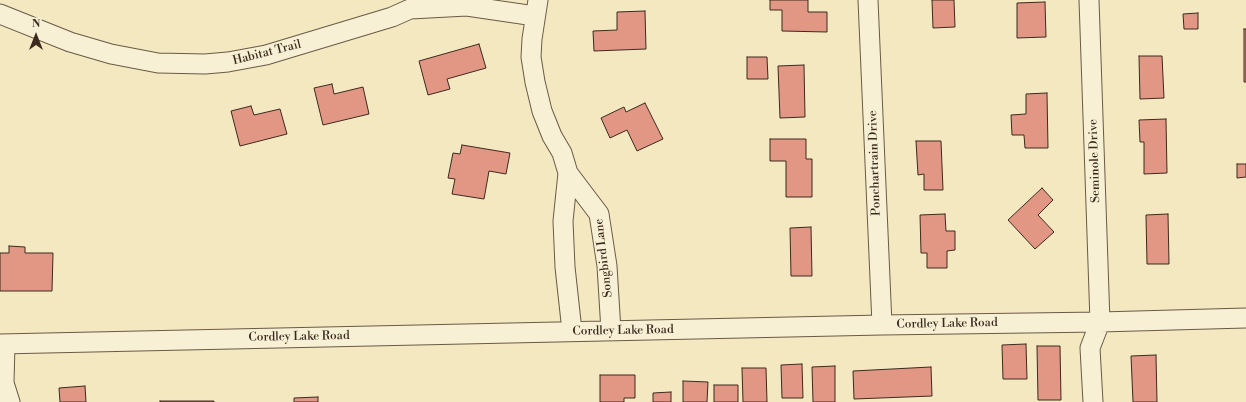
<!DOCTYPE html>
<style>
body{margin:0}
#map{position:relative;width:1246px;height:402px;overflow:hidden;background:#f3e8bf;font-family:"Libre Bodoni",serif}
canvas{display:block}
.north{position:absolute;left:16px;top:16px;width:40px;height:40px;-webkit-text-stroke:3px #f7f0d5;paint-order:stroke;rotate:0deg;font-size:11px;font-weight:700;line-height:16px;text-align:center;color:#3c2a1f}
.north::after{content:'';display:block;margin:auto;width:14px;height:18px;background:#3c2a1f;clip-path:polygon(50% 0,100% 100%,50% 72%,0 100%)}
</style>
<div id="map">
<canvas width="1246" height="402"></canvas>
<div class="north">N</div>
</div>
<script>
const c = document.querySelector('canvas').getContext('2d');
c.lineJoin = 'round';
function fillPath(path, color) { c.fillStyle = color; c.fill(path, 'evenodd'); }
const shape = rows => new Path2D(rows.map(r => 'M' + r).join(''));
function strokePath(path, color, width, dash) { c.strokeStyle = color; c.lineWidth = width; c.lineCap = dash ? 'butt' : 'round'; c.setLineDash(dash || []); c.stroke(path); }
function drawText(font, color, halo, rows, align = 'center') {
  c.font = font + ' "Libre Bodoni",serif'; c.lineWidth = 3; c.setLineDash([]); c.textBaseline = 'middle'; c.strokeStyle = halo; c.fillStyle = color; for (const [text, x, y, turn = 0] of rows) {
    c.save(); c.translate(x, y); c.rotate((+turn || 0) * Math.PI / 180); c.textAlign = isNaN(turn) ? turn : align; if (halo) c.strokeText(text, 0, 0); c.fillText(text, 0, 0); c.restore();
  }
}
const building = shape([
 [770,0,808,0,808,12,827,12,827,32,782,31,782,10,770,10,770,0],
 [932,0,954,0,955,27,933,28,932,0],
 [1045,2,1046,37,1017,38,1017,3,1045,2],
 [645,11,646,49,594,51,593,31,617,30,617,12,645,11],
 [1198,13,1198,29,1184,29,1183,14,1198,13],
 [1244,29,1246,29,1246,82,1244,82,1244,29],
 [479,44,486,68,447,79,450,89,428,95,419,61,479,44],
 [1139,56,1162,56,1164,98,1140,99,1139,56],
 [747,57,767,57,768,79,747,79,747,57],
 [804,65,805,117,780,118,778,66,804,65],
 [332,84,334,94,363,87,369,114,323,125,314,88,332,84],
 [1047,93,1048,148,1025,148,1024,135,1012,135,1011,115,1026,114,1026,94,1047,93],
 [645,103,663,139,637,151,627,130,610,138,601,118,624,107,626,112,645,103],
 [251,106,254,115,280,109,287,134,240,146,231,111,251,106],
 [1166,119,1167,173,1144,174,1144,142,1140,142,1139,120,1166,119],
 [770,139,806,139,806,159,812,159,812,197,786,197,786,161,770,161,770,139],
 [916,141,941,141,943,190,924,190,924,174,918,175,916,141],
 [462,145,510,153,506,174,489,171,484,199,452,194,455,179,448,178,453,153,460,154,462,145],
 [1237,164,1246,164,1246,177,1237,178,1237,164],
 [1042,188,1053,200,1038,215,1054,232,1035,249,1008,220,1042,188],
 [945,214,946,231,955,231,955,250,947,251,947,268,927,268,927,253,921,253,920,215,945,214],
 [1168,214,1169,264,1147,264,1146,215,1168,214],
 [811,227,812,276,791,276,790,228,811,227],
 [9,246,25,247,25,253,53,253,52,291,0,291,0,253,9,253,9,246],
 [1026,344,1027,379,1003,379,1002,345,1026,344],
 [1037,346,1060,346,1061,400,1038,400,1037,346],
 [1156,355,1157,402,1133,402,1131,356,1156,355],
 [802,364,803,398,782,398,781,365,802,364],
 [835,366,835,402,813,402,812,367,835,366],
 [931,367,932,396,854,399,853,371,931,367],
 [742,368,766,368,767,402,743,402,742,368],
 [600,375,635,375,635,398,624,398,624,402,600,402,600,375],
 [683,381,708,382,707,402,683,402,683,381],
 [714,385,738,385,738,402,714,402,714,385],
 [85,386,86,402,60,402,59,388,85,386],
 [671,392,671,402,653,402,653,393,671,392],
 [318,397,318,402,294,402,294,398,318,397],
 [160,401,214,401,214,402,160,402,160,401]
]);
fillPath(building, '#e19783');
strokePath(building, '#3c2a1f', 1);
const street = shape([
 [538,0,532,39,531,57,535,82,542,111,552,136,562,153,568,173,599,214,607,266,611,331],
 [868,0,882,325],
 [1089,0,1100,322,1090,348,1093,402],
 [0,14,70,42,111,54,158,63,205,64,228,62,266,55,392,17,410,9,467,6,535,16],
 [568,173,563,221,565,267,572,331],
 [0,344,882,325,1100,322,1246,318],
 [5,344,4,383,10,402]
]);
strokePath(street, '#6a5a47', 21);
strokePath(street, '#f7f0d5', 19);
drawText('12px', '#3c2a1f', '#f7f0d5', [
 ["Habitat Trail",267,53,-14],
 ["Seminole Drive",1095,161,-92],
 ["Ponchartrain Drive",875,163,-92],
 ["Songbird Lane",604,258,-97],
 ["Cordley Lake Road",947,324,-1],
 ["Cordley Lake Road",623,331,-1],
 ["Cordley Lake Road",299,337,-1]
]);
</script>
